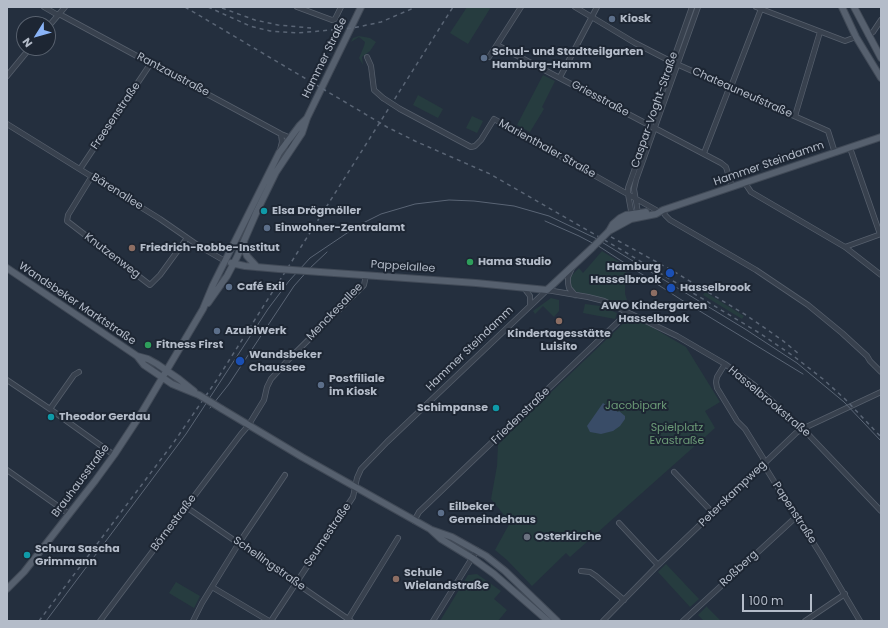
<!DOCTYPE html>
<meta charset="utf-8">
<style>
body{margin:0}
#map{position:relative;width:888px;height:628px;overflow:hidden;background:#242f3e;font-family:Poppins,sans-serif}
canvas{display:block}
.frame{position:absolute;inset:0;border:8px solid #b4bcc9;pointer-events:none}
.north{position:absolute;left:16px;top:16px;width:40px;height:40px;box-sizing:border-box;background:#1d2633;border:1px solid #59626f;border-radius:50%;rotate:233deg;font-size:11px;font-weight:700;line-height:16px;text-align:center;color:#b4bcc9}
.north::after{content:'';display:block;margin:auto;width:14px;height:18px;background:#8ab4f8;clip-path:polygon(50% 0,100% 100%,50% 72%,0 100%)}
.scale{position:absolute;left:742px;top:594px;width:70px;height:18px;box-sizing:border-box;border:2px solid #b4bcc9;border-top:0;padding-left:5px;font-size:12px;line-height:14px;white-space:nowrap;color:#b4bcc9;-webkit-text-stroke:3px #1d2633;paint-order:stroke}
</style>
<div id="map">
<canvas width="888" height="628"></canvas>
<div class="frame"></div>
<div class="north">N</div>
<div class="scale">100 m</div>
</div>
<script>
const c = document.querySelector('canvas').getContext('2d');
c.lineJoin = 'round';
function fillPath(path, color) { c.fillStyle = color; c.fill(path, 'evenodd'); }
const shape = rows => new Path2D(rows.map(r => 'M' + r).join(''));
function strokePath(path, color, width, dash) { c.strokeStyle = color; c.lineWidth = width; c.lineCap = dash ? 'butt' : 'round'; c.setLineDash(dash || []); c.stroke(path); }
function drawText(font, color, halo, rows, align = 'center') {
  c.font = font + ' Poppins,sans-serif'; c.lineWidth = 4; c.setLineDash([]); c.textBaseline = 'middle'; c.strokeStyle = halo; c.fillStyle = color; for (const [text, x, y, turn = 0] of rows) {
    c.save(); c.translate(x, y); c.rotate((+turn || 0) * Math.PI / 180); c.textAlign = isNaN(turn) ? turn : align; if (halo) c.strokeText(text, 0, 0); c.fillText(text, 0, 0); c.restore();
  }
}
fillPath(shape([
 [467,7,491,7,468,44,450,33],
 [359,36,370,38,376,42,370,51,362,57,363,65,359,58,364,46,365,42,359,37,351,42,353,38],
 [543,75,555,81,542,107,544,109,530,132,517,125],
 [418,95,443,109,438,118,413,105],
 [472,116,483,121,477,133,466,128],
 [602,251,629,268,622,278,625,281,625,294,627,300,626,306,592,295,577,292,571,288,569,279,573,274,579,268,583,273],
 [705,292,744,316,742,319,703,295],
 [551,298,559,300,559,311,554,317,543,306,535,314,533,311],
 [585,304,600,306,617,313,615,319,583,313],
 [630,317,650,326,686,347,720,402,705,411,715,428,570,557,566,553,532,586,507,560,495,550,512,519,504,515,491,499,497,466,498,445,524,418],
 [666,564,699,599,690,607,658,572],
 [477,574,501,591,494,599,507,610,498,621,440,621,468,575],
 [176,582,200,596,194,608,169,593],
 [707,606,707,607,721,621,704,621,698,615]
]), '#263c3f');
fillPath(shape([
 [603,403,611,409,613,409,618,412,619,411,625,416,625,419,620,426,613,431,601,434,590,432,587,426]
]), '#394c67');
const minor = shape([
 [44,7,56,14,61,15,281,134,286,136,290,139,290,150],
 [297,7,332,20,335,19,341,7],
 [575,7,635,43,672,62,828,131,835,153],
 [756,7,845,41,856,37],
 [48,27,65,7],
 [868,35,873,32,881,20],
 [497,45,721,163,726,167,732,187],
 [367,57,371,66,374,90,383,98],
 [489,57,521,7],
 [7,76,30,48],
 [560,77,597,7],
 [400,109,471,147,475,146,481,140,494,119,656,210],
 [795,116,820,32],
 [7,124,160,219,199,246,225,261],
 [850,148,880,234],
 [280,150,282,142,281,134],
 [704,153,728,91,732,84,761,9],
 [80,169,151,63],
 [92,176,68,215,67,221,150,285,160,275,187,238],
 [745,183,751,192,845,247,881,275],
 [663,210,665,215,670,220,756,270,808,305,842,333,867,356,870,361,881,372],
 [636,215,638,213,634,189,636,180,698,7],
 [632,216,628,194,628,188,692,7],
 [845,247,881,234],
 [572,268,568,277,568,283,569,288,575,295],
 [524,288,530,296,530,306],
 [725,364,717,377,716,382,717,388,737,421,745,429,763,458,767,470,796,517,801,523,821,555,860,621],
 [79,372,74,375,50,409,114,455],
 [7,380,50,409],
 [7,470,69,514],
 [674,472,713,513],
 [186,507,351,621],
 [414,521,419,512,619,321,626,311],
 [619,523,658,565],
 [581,571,590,572,596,576,624,600],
 [212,587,269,621],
 [100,621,241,434,248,426,264,400,267,387,271,379,288,360,364,285,366,275],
 [193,621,202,603,239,543,285,475],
 [271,621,353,497,357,478,361,469,387,442,547,290,588,297,604,301,677,336,725,364,754,385,807,433,881,511],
 [347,621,398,538],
 [433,621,477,550],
 [603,621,658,565,796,433,802,429,881,392],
 [683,621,796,517],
 [805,621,845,594]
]);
const major = shape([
 [842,7,856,37,881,78],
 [854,7,881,58],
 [609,231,631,219,656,214,663,210,881,137],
 [609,231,613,224,620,218,626,215,646,212],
 [244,243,244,248,247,256,257,267],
 [231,263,245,266,279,269],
 [7,268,137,356,144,365,172,384,199,395],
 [320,272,476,283,547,290,592,248],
 [208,303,227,276,237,257,257,211,276,172,302,133,307,118,361,7],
 [137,356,148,359,157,364,179,379,194,391],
 [222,409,302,457,430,529,441,539,472,558,494,574,548,621],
 [432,530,452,537,486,556,505,571,557,621],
 [7,589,24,572,95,481,114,455,139,417,203,309,213,285,279,153,300,125,307,118]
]);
strokePath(minor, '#565f6c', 6);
strokePath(major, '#414a57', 8);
strokePath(minor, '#38414e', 4.5);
strokePath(major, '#56606e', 6);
strokePath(shape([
 [545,221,579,236,600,247,680,299,803,374],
 [210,408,229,384,294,286,309,269,327,252],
 [46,621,186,434,268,309,289,281,310,258,359,225,381,214,415,204,449,200,474,201,514,206,549,216,595,238,745,329,797,363,844,402,881,441]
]), '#5a6575', 1);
strokePath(shape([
 [185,7,387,127,415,141,490,174,620,249,761,334,796,358,823,379,846,400,881,437],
 [208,7,250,26,270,31,297,33,353,28,381,22,416,7],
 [222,8,255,20,278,25,311,28],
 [604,233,673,271,746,315,782,340,799,354],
 [39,621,174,442,216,381,453,7]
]), '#5a6575', 1.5, [4, 4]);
const minorBridge = shape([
 [383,98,400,109]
]);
const majorBridge = shape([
 [592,248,609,231],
 [279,269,320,272],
 [199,395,222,409]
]);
strokePath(minorBridge, '#565f6c', 6, []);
strokePath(majorBridge, '#414a57', 8, []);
strokePath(minorBridge, '#38414e', 4.5);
strokePath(majorBridge, '#56606e', 6);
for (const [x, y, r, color] of [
 [612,19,4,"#5c6f8a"],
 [484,58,4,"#5c6f8a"],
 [264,211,4,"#0f9aa8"],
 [267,228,4,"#5c6f8a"],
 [132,248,4,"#8d6e63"],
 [470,262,4,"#2e9e5b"],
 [670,273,5,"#1a4fb4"],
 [229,287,4,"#5c6f8a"],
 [671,288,5,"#1a4fb4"],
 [654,293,4,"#8d6e63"],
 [559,321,4,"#8d6e63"],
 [217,331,4,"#5c6f8a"],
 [148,345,4,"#2e9e5b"],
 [240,361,5,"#1a4fb4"],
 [321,385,4,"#5c6f8a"],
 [496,408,4,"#0f9aa8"],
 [51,417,4,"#0f9aa8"],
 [441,513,4,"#5c6f8a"],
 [527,537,4,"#6b7280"],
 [27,555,4,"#0f9aa8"],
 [396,579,4,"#8d6e63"]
]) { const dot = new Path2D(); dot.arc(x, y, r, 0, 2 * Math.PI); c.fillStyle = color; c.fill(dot); strokePath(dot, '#1d2633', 1.5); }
drawText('bold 11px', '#b4bcc9', '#1d2633', [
 ["Kiosk",620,19],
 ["Schul- und Stadtteilgarten",492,52],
 ["Hamburg-Hamm",492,65],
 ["Elsa Drögmöller",272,211],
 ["Einwohner-Zentralamt",275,228],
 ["Friedrich-Robbe-Institut",140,248],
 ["Hama Studio",478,262],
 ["Hamburg",661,267,"right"],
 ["Hasselbrook",661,280,"right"],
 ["Café Exil",237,287],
 ["Hasselbrook",680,288],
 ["AWO Kindergarten",654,306,"center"],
 ["Hasselbrook",654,319,"center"],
 ["AzubiWerk",225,331],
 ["Kindertagesstätte",559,334,"center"],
 ["Luisito",559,347,"center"],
 ["Fitness First",156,345],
 ["Wandsbeker",249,355],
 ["Chaussee",249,368],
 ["Postfiliale",329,379],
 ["im Kiosk",329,392],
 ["Schimpanse",488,408,"right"],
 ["Theodor Gerdau",59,417],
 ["Eilbeker",449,507],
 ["Gemeindehaus",449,520],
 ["Osterkirche",535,537],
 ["Schura Sascha",35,549],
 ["Grimmann",35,562],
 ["Schule",404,573],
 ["Wielandstraße",404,586]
], 'left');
drawText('11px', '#b4bcc9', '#1d2633', [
 ["Hammer Straße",325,58,-64],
 ["Rantzaustraße",173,75,28],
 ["Chateauneufstraße",742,93,24],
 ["Griesstraße",600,99,28],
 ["Caspar-Voght-Straße",655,110,-71],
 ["Freesenstraße",116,116,-56],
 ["Marienthaler Straße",547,149,29],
 ["Hammer Steindamm",769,164,-19],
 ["Bärenallee",117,192,32],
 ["Knutzenweg",112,256,37],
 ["Pappelallee",403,267,4],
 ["Wandsbeker Marktstraße",77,304,34],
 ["Menckesallee",335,312,-46],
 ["Hammer Steindamm",470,349,-44],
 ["Hasselbrookstraße",769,402,40],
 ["Friedenstraße",521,416,-44],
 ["Brauhausstraße",81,481,-53],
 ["Peterskampweg",733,494,-44],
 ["Papenstraße",794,513,57],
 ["Börnestraße",174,523,-53],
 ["Seumestraße",328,535,-56],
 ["Schellingstraße",269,564,35],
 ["Roßberg",739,569,-43]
]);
drawText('11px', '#6b9a76', '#1d2633', [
 ["Jacobipark",636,406],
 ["Spielplatz",677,428],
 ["Evastraße",677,441]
]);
</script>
